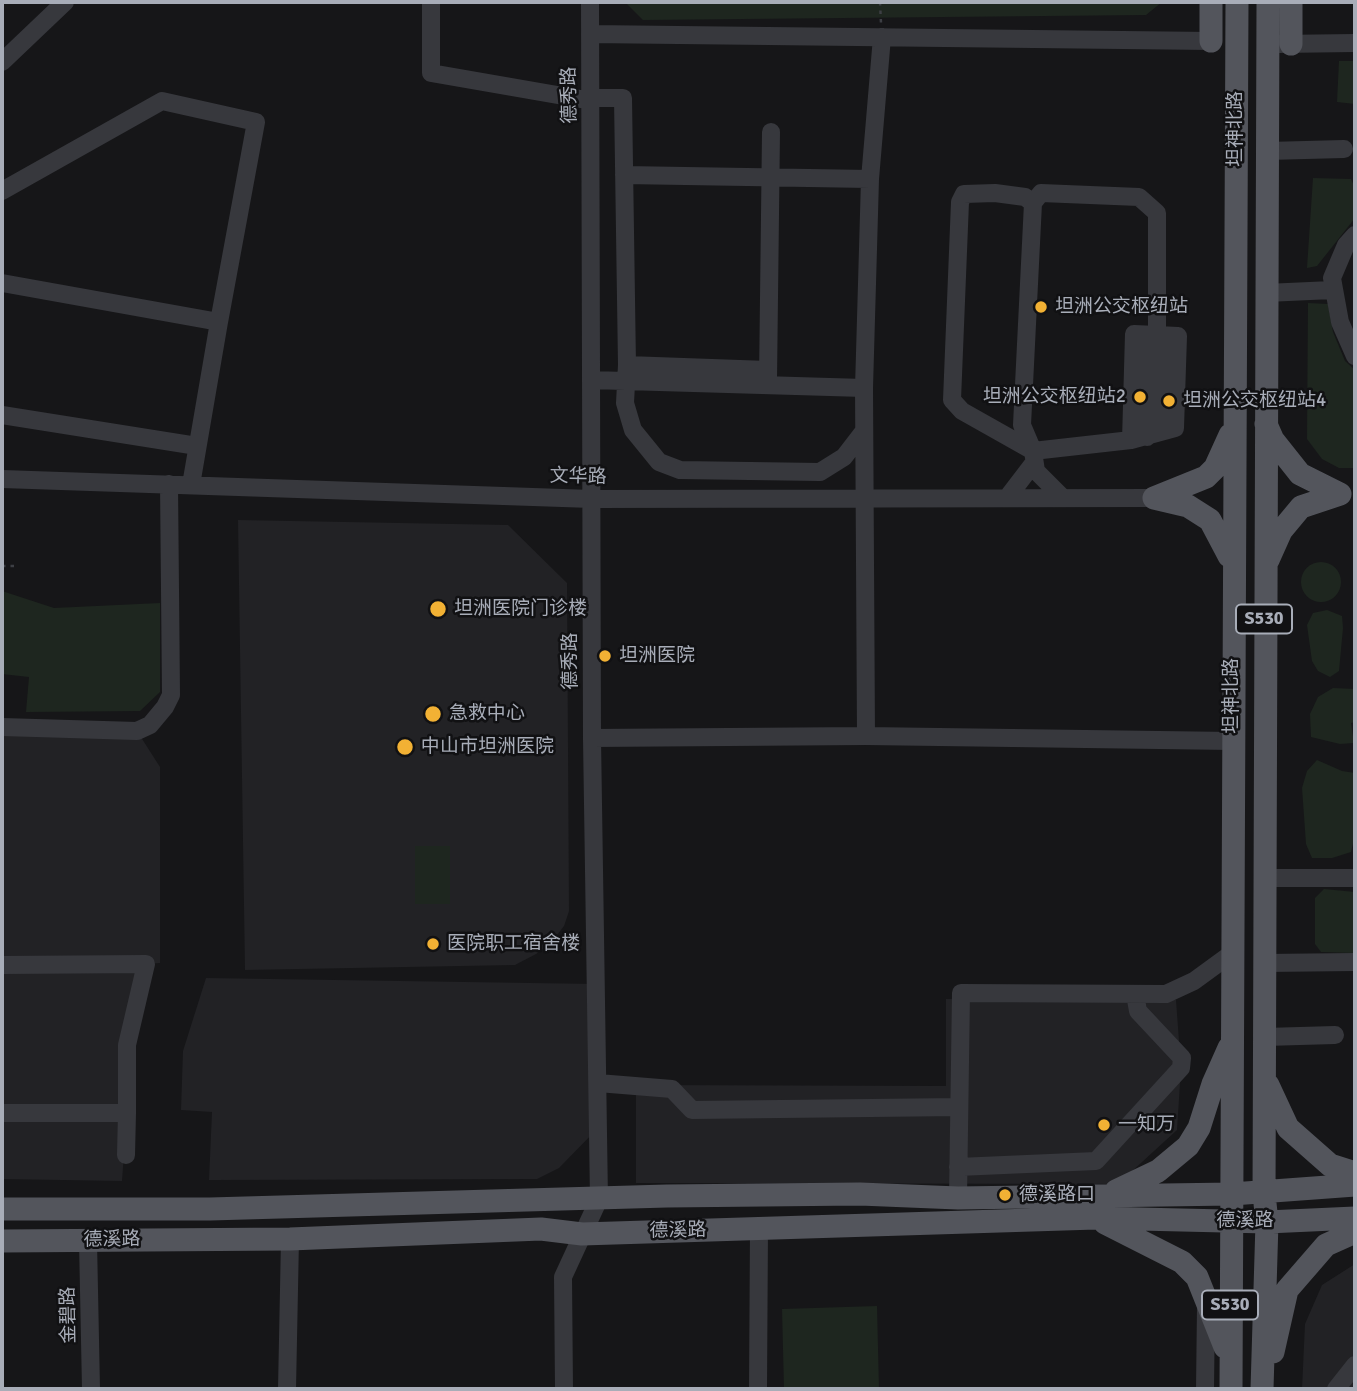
<!DOCTYPE html>
<meta charset="utf-8">
<style>
body{margin:0}
#map{position:relative;width:1357px;height:1391px;overflow:hidden;background:#161618;font-family:Signika,sans-serif}
canvas{display:block}
.frame{position:absolute;inset:0;border:4px solid #a8adb8;pointer-events:none}
</style>
<div id="map">
<canvas width="1357" height="1391"></canvas>
<div class="frame"></div>
</div>
<script>
const c = document.querySelector('canvas').getContext('2d');
c.lineJoin = 'round';
function fillPath(path, color) { c.fillStyle = color; c.fill(path, 'evenodd'); }
const shape = rows => new Path2D(rows.map(r => 'M' + r).join(''));
function strokePath(path, color, width, dash) { c.strokeStyle = color; c.lineWidth = width; c.lineCap = dash ? 'butt' : 'round'; c.setLineDash(dash || []); c.stroke(path); }
function drawText(font, color, halo, rows, align = 'center') {
  c.font = font + ' Signika,"Noto Sans SC",sans-serif'; c.lineWidth = 5; c.setLineDash([]); c.textBaseline = 'middle'; c.strokeStyle = halo; c.fillStyle = color; for (const [text, x, y, turn = 0] of rows) {
    c.save(); c.translate(x, y); c.rotate((+turn || 0) * Math.PI / 180); c.textAlign = isNaN(turn) ? turn : align; if (halo) c.strokeText(text, 0, 0); c.fillText(text, 0, 0); c.restore();
  }
}
fillPath(shape([
 [238,520,508,525,567,583,569,911,564,926,550,944,536,954,515,965,245,970],
 [2,727,137,731,160,767,160,963,146,964,127,1113,122,1181,2,1179],
 [206,978,596,984,598,1128,559,1168,537,1179,209,1180,212,1112,181,1110,183,1051],
 [946,999,1176,1000,1181,1068,1177,1130,1118,1184,636,1183,636,1085,946,1086],
 [1355,1264,1355,1389,1302,1389,1305,1324,1322,1285]
]), '#222225');
fillPath(shape([
 [625,2,1162,2,1146,15,643,20],
 [1339,61,1355,61,1355,104,1337,102],
 [1313,178,1351,179,1355,188,1355,218,1317,266,1307,268],
 [1308,303,1328,304,1333,332,1345,361,1355,370,1355,468,1339,468,1322,459,1307,439],
 '1301 582a20 20 0 1 1 40 0a20 20 0 1 1-40 0Z',
 [2,591,54,608,160,603,160,692,140,711,26,712,29,677,2,674],
 [1327,610,1342,616,1343,628,1339,671,1330,677,1318,671,1312,661,1307,625,1313,613],
 [1333,688,1355,689,1355,722,1351,723,1354,743,1340,744,1311,737,1310,714,1318,697],
 [1317,760,1342,771,1355,773,1355,835,1351,852,1332,858,1312,858,1306,844,1302,788,1307,771],
 [415,846,450,846,450,904,415,904],
 [1324,889,1355,892,1355,953,1321,952,1315,944,1315,898],
 [877,1306,879,1389,784,1389,782,1309]
]), '#1e261f');
strokePath(shape([
 [880,2,881,23],
 [2,566,18,566]
]), '#3d3f44', 2.5, [3.5, 5]);
strokePath(shape([
 [431,2,431,73,592,101],
 [590,34,1211,41],
 [1278,44,1355,43],
 [2,62,65,2],
 [590,98,623,98,627,365,768,370],
 [1267,151,1344,149],
 [624,175,870,179],
 [2,191,162,101,256,122,219,322],
 [1033,203,1041,193,1139,197,1157,213,1157,335,1178,336,1175,428,1131,440,1033,451,962,411,952,400,960,202,964,194,995,193,1025,197,1033,203,1022,425,1033,451,1036,471,1063,498],
 [1355,235,1346,245,1332,278,1340,322,1355,356],
 [2,283,219,322,191,485],
 [1266,293,1332,290],
 [627,365,625,403,633,430,659,462,680,470,820,472,844,457,864,431],
 [591,380,864,388],
 [768,380,771,132],
 [2,415,197,446],
 [1161,432,1164,336],
 [1147,437,1149,335],
 [1131,440,1134,334,1157,335],
 [2,479,592,499,1154,498],
 [1007,498,1033,464],
 [2,727,137,731,150,725,165,707,171,695,169,484],
 [866,736,864,388,870,179,882,37],
 [592,738,866,736,1232,741],
 [1265,878,1355,878],
 [1265,963,1355,962],
 [2,965,146,964,127,1045,127,1113],
 [1265,1037,1335,1035],
 [598,1083,672,1089,692,1110,959,1107],
 [2,1113,127,1113,126,1155],
 [958,1167,1096,1161,1181,1068,1182,1058,1138,1011,1135,994],
 [958,1198,961,993,1166,994,1194,981,1231,954],
 [88,1241,91,1389],
 [287,1389,290,1239],
 [564,1389,563,1277,599,1199,592,738,590,2],
 [758,1389,759,1229],
 [1205,1389,1206,1306],
 [1336,1389,1355,1365]
]), '#37383d', 18);
strokePath(shape([
 [1211,41,1211,2],
 [1291,44,1291,2],
 [1266,424,1273,440,1300,474,1340,494],
 [1154,498,1206,477,1215,468,1230,435],
 [1154,498,1188,506,1210,520,1229,556],
 [1268,560,1281,531,1301,507,1340,494],
 [1268,1085,1288,1128,1330,1165,1355,1173],
 [1116,1191,1158,1171,1188,1146,1199,1128,1213,1084,1229,1048],
 [2,1209,210,1209,667,1196,860,1194,958,1198,1232,1194,1355,1185],
 [1105,1223,1182,1262,1197,1277,1225,1347],
 [2,1241,290,1239,541,1229,582,1234,1096,1218,1267,1222,1355,1218],
 [1273,1352,1287,1290,1326,1245,1355,1232],
 [1231,1389,1237,2],
 [1262,1389,1267,1222,1264,1194,1268,2]
]), '#53555c', 23);
for (const [x, y, r, color] of [
 [1041,307,7,"#f2b134"],
 [1140,397,7,"#f2b134"],
 [1169,401,7,"#f2b134"],
 [438,609,9,"#f2b134"],
 [605,656,7,"#f2b134"],
 [433,714,9,"#f2b134"],
 [405,747,9,"#f2b134"],
 [433,944,7,"#f2b134"],
 [1104,1125,7,"#f2b134"],
 [1005,1195,7,"#f2b134"]
]) { const dot = new Path2D(); dot.arc(x, y, r, 0, 2 * Math.PI); c.fillStyle = color; c.fill(dot); strokePath(dot, '#111113', 2.5); }
for (const [x, y, w] of [
 [1264,619,56],
 [1230,1305,56]
]) { const box = new Path2D(); box.roundRect(x - w / 2, y - 14.5, w, 29, 5); c.fillStyle = '#111113'; c.fill(box); strokePath(box, '#a8adb8', 2); }
drawText('bold 18px', '#a8adb8', null, [
 ["S530",1264,619],
 ["S530",1230,1305]
]);
drawText('19px', '#a8adb8', '#111113', [
 ["德秀路",570,95,-91],
 ["坦神北路",1236,129,-90],
 ["文华路",578,477,1],
 ["德秀路",571,661,-90],
 ["坦神北路",1232,696,-90],
 ["德溪路",1245,1221],
 ["德溪路",678,1231,-1],
 ["德溪路",112,1240,-1],
 ["金碧路",69,1315,-91]
]);
drawText('19px', '#a8adb8', '#111113', [
 ["坦洲公交枢纽站",1055,307],
 ["坦洲公交枢纽站2",1126,397,"right"],
 ["坦洲公交枢纽站4",1183,401],
 ["坦洲医院门诊楼",454,609],
 ["坦洲医院",619,656],
 ["急救中心",449,714],
 ["中山市坦洲医院",421,747],
 ["医院职工宿舍楼",447,944],
 ["一知万",1118,1125],
 ["德溪路口",1019,1195]
], 'left');
</script>
